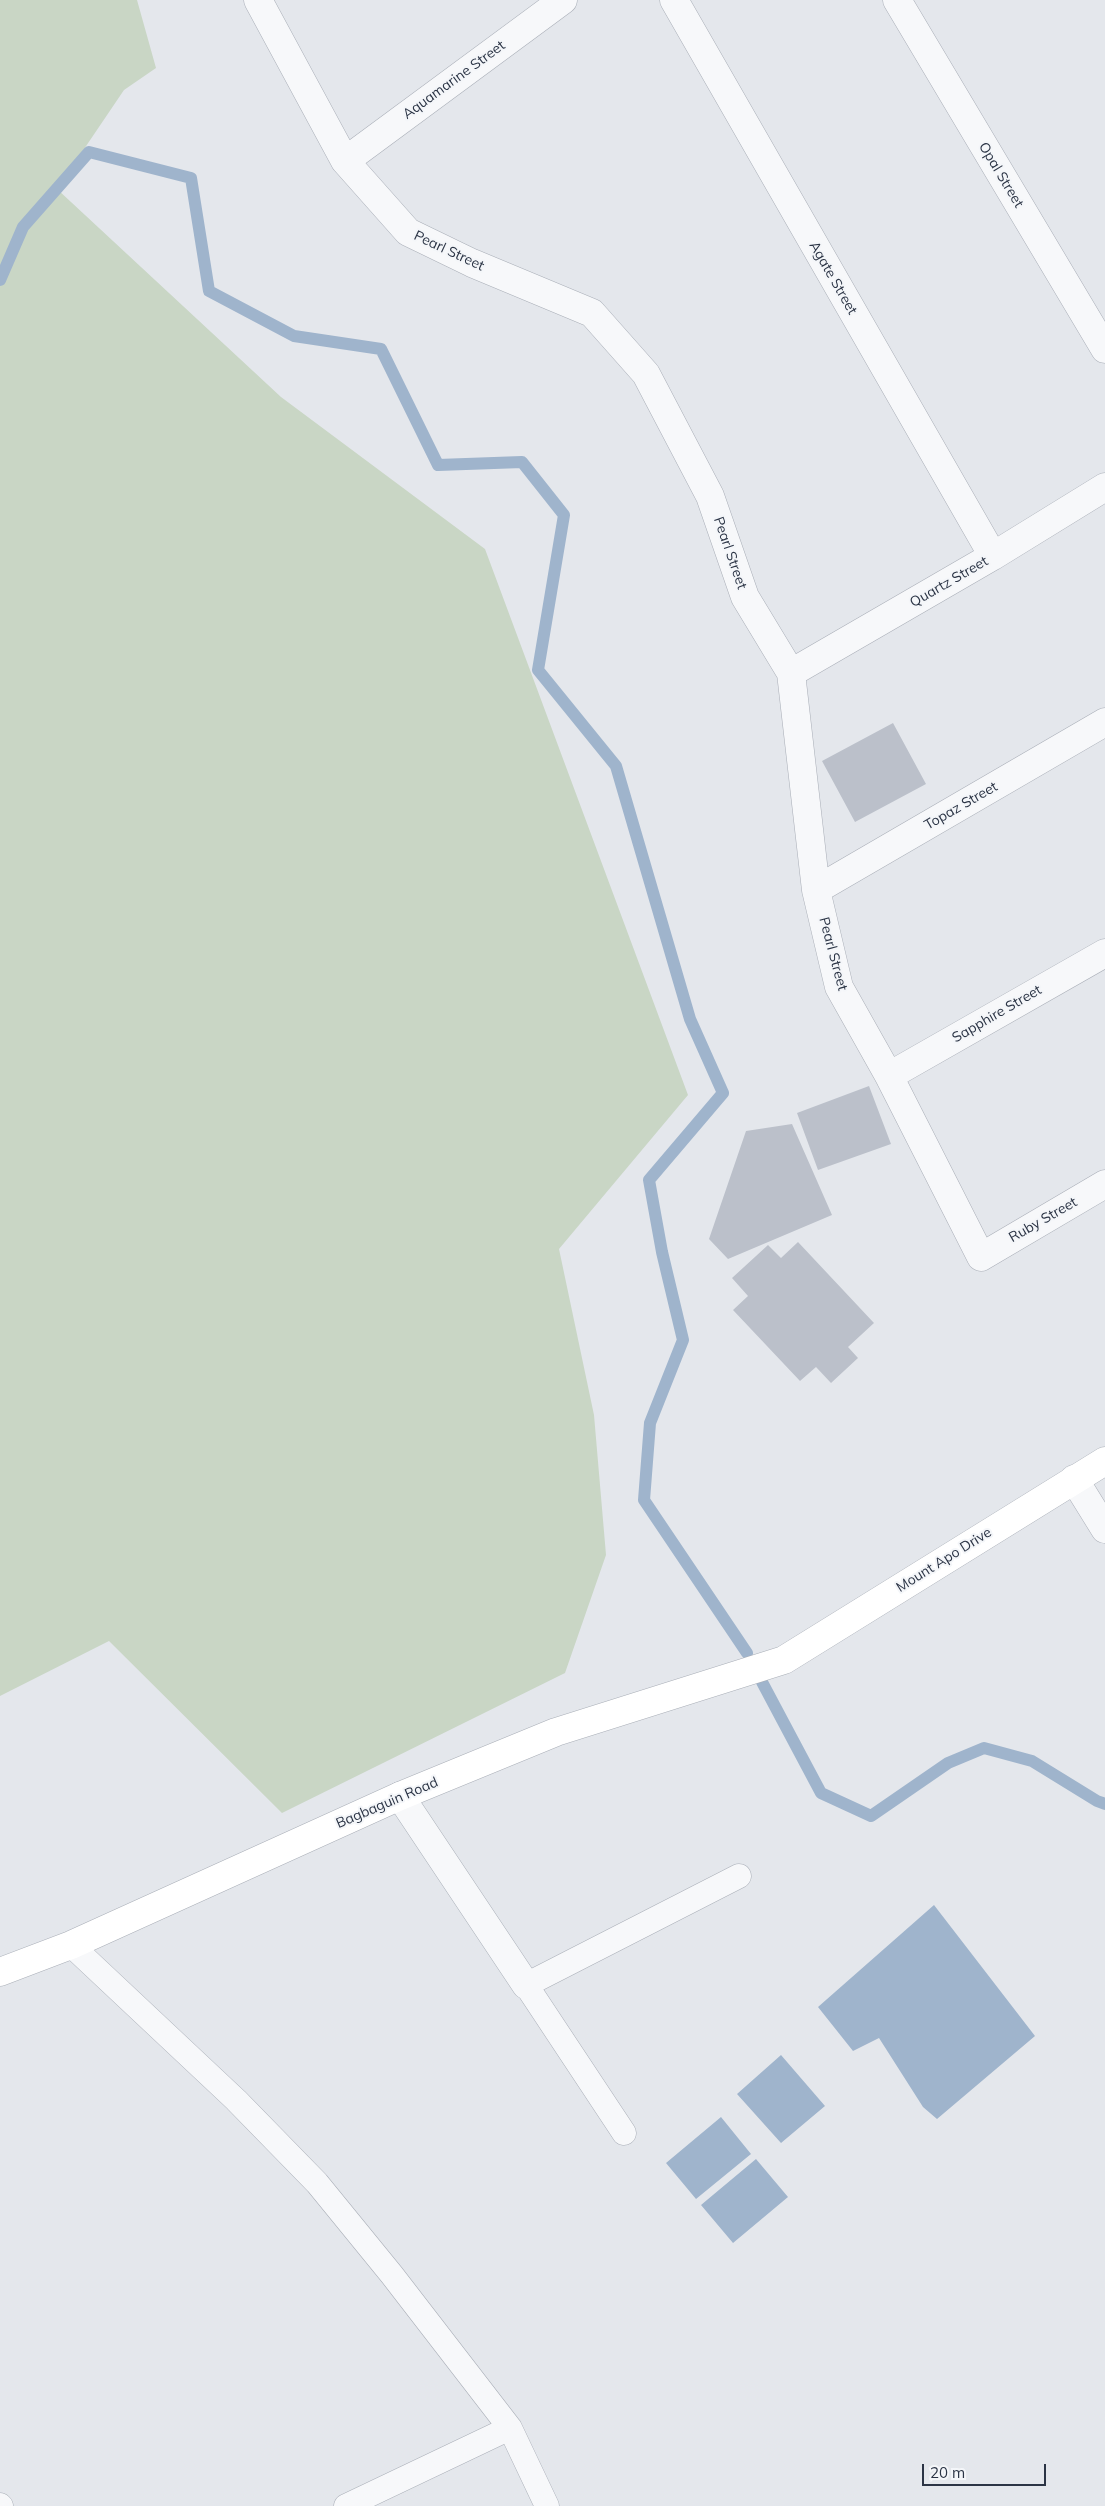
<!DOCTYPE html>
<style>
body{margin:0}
#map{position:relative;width:1105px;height:2506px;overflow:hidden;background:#e4e7ec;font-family:Mulish,sans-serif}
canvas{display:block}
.scale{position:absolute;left:922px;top:2464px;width:124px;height:22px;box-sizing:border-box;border:2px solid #2b3445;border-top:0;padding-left:6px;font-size:15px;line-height:18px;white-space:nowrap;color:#2b3445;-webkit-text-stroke:4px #f4f6f9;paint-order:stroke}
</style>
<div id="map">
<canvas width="1105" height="2506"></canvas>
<div class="scale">20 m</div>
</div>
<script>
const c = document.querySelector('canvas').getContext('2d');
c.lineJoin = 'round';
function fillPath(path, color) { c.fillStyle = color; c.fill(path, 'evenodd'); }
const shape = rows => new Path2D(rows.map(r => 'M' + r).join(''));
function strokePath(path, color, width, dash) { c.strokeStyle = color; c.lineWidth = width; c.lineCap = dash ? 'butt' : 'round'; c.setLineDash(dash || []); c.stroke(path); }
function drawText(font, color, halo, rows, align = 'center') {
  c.font = font + ' Mulish,sans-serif'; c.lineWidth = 4; c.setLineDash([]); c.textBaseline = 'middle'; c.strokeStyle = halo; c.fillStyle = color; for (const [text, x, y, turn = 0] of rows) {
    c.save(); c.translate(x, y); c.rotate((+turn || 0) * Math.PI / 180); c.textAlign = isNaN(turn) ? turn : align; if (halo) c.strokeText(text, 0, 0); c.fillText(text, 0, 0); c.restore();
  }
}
fillPath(shape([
 [0,0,137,0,156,68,124,90,57,189,281,397,485,549,688,1095,559,1249,594,1415,606,1555,565,1673,282,1813,109,1641,0,1696]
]), '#c9d6c5');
fillPath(shape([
 [934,1905,1035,2036,937,2119,923,2107,879,2038,853,2051,818,2007],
 [781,2055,825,2106,781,2143,737,2094],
 [721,2117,751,2154,696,2199,666,2163],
 [756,2159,788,2197,733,2243,701,2205]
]), '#9fb4cc');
strokePath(shape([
 [0,280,23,227,89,152,191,178,209,291,294,336,381,349,438,465,522,462,564,515,538,670,616,766,690,1019,723,1093,649,1180,662,1252,683,1340,650,1423,644,1500,747,1653],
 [762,1682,821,1793,871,1816,948,1763,984,1748,1032,1761,1097,1801,1105,1804]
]), '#9fb4cc', 12);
fillPath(shape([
 [893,723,926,784,855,822,822,761],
 [869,1086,891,1144,818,1170,797,1113],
 [792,1124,832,1215,728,1259,709,1239,746,1131],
 [798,1242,874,1323,848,1347,858,1358,831,1383,816,1367,800,1381,733,1310,748,1296,732,1278,768,1245,781,1258]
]), '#bbc0ca');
const lane = shape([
 [71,1945,236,2100,317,2183,392,2275,510,2428,547,2506],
 [624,2133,526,1985,739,1876],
 [0,2505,1,2506],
 [346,2506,510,2428]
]);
const street = shape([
 [258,0,345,161,408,232,472,263,592,313,646,374,710,496,745,597,791,673,816,890,839,987,889,1076,981,1257,1105,1184],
 [674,0,993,556],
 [897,0,1105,349],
 [345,161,563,0],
 [791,673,993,556,1105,487],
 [816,890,1105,722],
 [889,1076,1105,953],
 [1074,1479,1105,1529],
 [400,1796,526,1985]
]);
const secondary = shape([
 [0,1972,71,1945,400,1796,556,1732,784,1660,1105,1461]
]);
strokePath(lane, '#a9aeb7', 25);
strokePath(street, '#a9aeb7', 29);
strokePath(secondary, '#a9aeb7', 29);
strokePath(lane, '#f7f8fa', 24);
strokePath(street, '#f7f8fa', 28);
strokePath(secondary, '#fff', 28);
drawText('14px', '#2b3445', '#f4f6f9', [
 ["Aquamarine Street",454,80,-36],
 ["Opal Street",1001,175,59],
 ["Pearl Street",449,251,25],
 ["Agate Street",833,278,60],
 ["Pearl Street",730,553,71],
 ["Quartz Street",949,582,-30],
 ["Topaz Street",961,806,-30],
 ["Pearl Street",833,954,75],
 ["Sapphire Street",997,1014,-30],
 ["Ruby Street",1043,1220,-30],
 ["Mount Apo Drive",944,1560,-32],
 ["Bagbaguin Road",387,1803,-23]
]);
</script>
